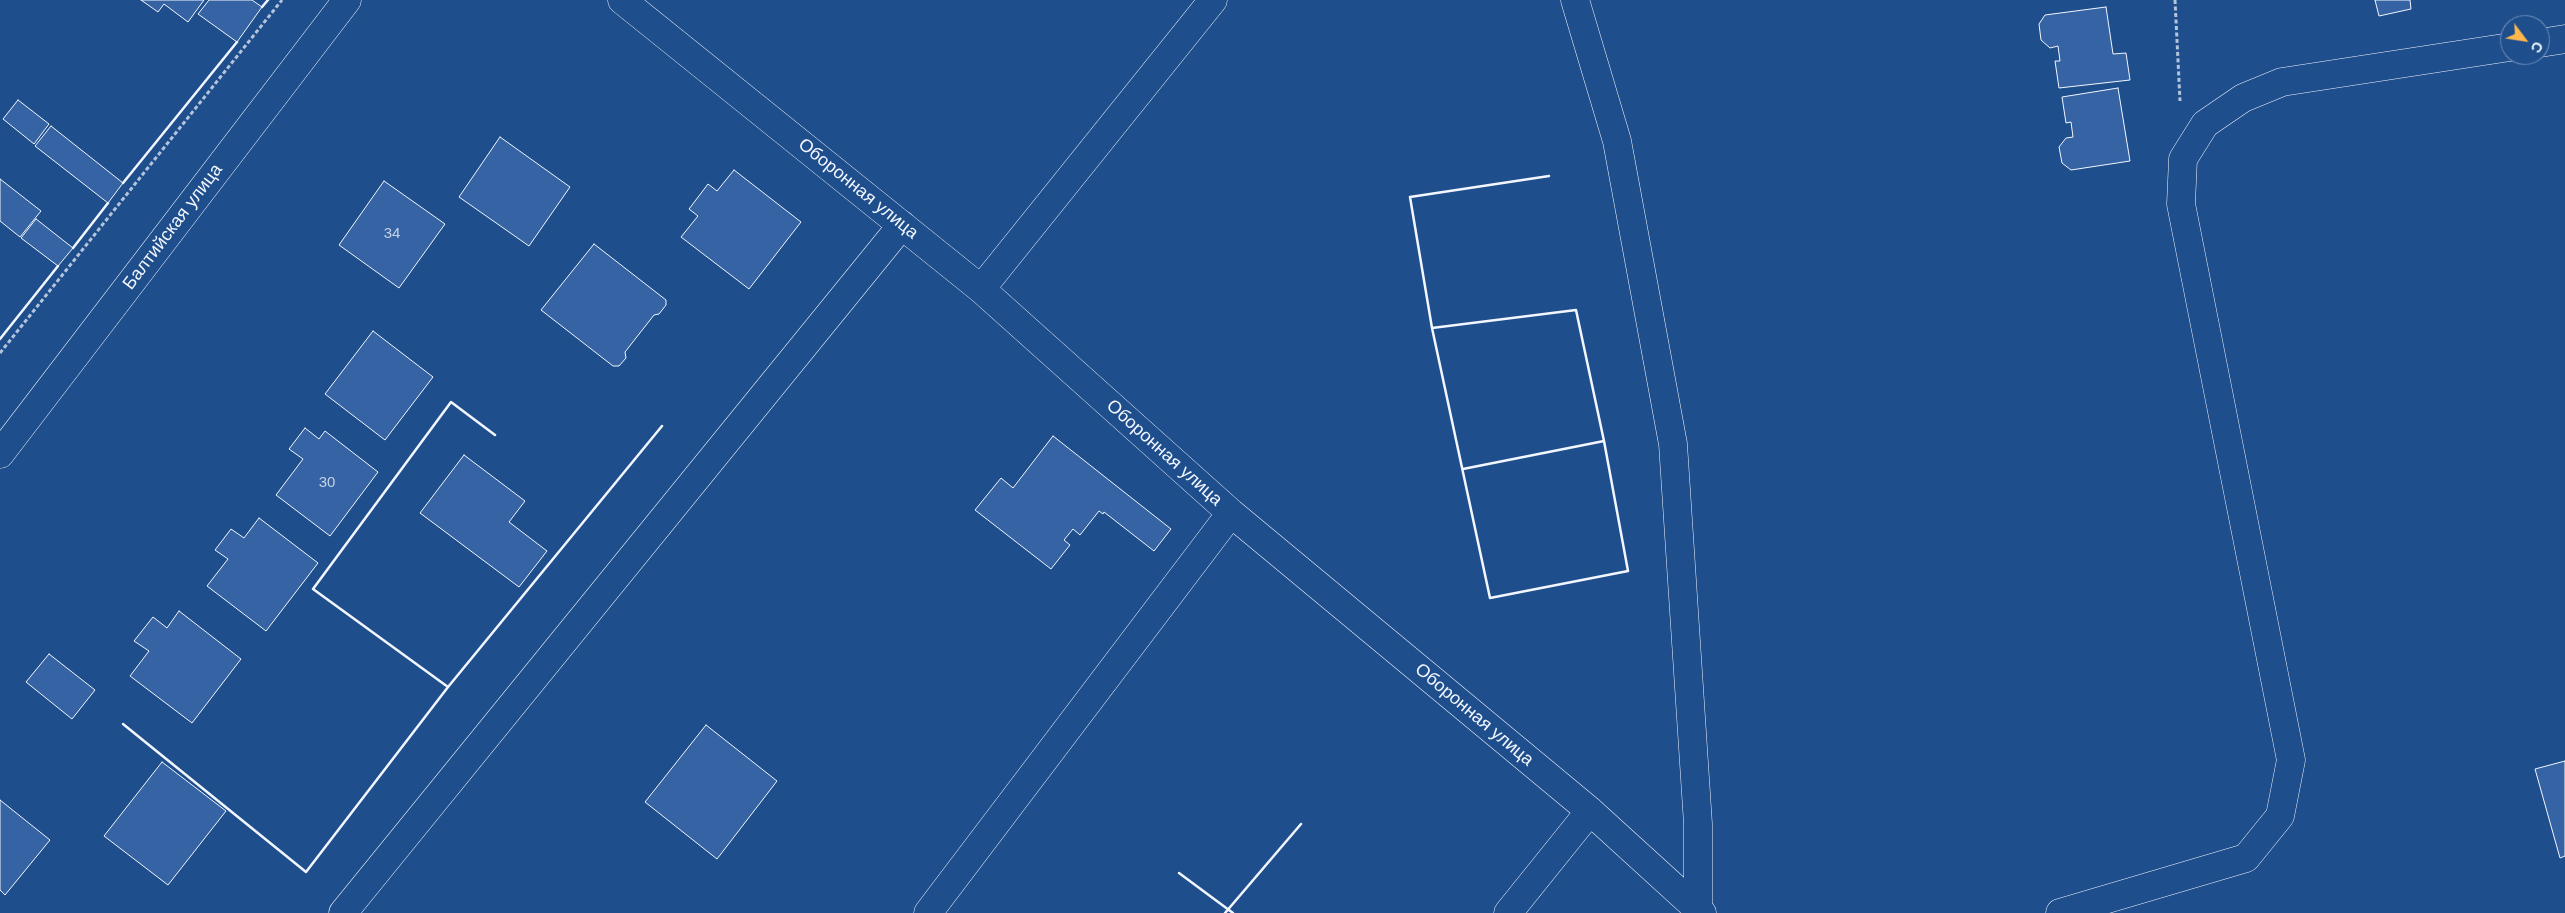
<!DOCTYPE html>
<meta charset="utf-8">
<style>
body{margin:0}
#map{position:relative;width:2565px;height:913px;overflow:hidden;background:#1f4e8c;font-family:Helvetica,sans-serif}
canvas{display:block}
.north{position:absolute;left:2500px;top:15px;width:50px;height:50px;box-sizing:border-box;background:#1f4e8c;border:1px solid #7391ba;border-radius:50%;rotate:121deg;font-size:14px;font-weight:700;line-height:20px;text-align:center;color:#f2f6ff}
.north::after{content:'';display:block;margin:auto;width:18px;height:22px;background:#ffb74d;clip-path:polygon(50% 0,100% 100%,50% 72%,0 100%)}
</style>
<div id="map">
<canvas width="2565" height="913"></canvas>
<div class="north">С</div>
</div>
<script>
const c = document.querySelector('canvas').getContext('2d');
c.lineJoin = 'round';
function fillPath(path, color) { c.fillStyle = color; c.fill(path, 'evenodd'); }
const shape = rows => new Path2D(rows.map(r => 'M' + r).join(''));
function strokePath(path, color, width, dash) { c.strokeStyle = color; c.lineWidth = width; c.lineCap = dash ? 'butt' : 'round'; c.setLineDash(dash || []); c.stroke(path); }
function drawText(font, color, halo, rows, align = 'center') {
  c.font = font + ' Helvetica,sans-serif'; c.lineWidth = 4; c.setLineDash([]); c.textBaseline = 'middle'; c.strokeStyle = halo; c.fillStyle = color; for (const [text, x, y, turn = 0] of rows) {
    c.save(); c.translate(x, y); c.rotate((+turn || 0) * Math.PI / 180); c.textAlign = isNaN(turn) ? turn : align; if (halo) c.strokeText(text, 0, 0); c.fillText(text, 0, 0); c.restore();
  }
}
const building = shape([
 [141,0,204,0,188,22,164,4,158,12,141,0],
 [209,0,252,0,262,7,237,42,198,14,209,0],
 [2375,0,2410,0,2411,9,2379,16,2375,0],
 [2106,7,2113,54,2126,53,2130,80,2059,88,2055,61,2060,61,2058,46,2050,48,2041,40,2039,24,2045,15,2106,7],
 [2118,88,2130,161,2071,170,2062,163,2059,147,2066,138,2073,137,2071,122,2066,123,2062,97,2118,88],
 [18,100,49,124,34,144,3,119,18,100],
 [51,126,123,183,108,203,35,146,51,126],
 [500,137,570,187,529,246,459,197,500,137],
 [734,170,801,222,749,289,681,237,698,216,689,209,708,184,717,191,734,170],
 [0,179,41,211,20,237,0,221,0,179],
 [384,181,445,224,399,288,339,245,384,181],
 [36,219,73,248,58,266,21,238,36,219],
 [594,244,666,300,666,305,659,314,654,315,625,352,626,358,619,366,613,366,541,310,594,244],
 [373,331,433,377,385,440,325,394,373,331],
 [305,428,319,439,325,431,378,472,330,536,276,495,303,459,289,449,305,428],
 [1053,436,1171,529,1154,551,1104,512,1103,514,1099,511,1080,535,1073,529,1064,540,1070,545,1051,569,975,510,1001,478,1013,488,1053,436],
 [464,455,525,501,509,522,547,551,519,587,420,513,464,455],
 [259,518,318,563,266,631,207,586,228,559,215,550,231,529,244,538,259,518],
 [179,611,241,659,192,723,130,676,149,651,134,641,153,617,167,628,179,611],
 [49,654,95,690,72,719,26,682,49,654],
 [706,725,777,781,717,859,645,802,706,725],
 [2565,761,2565,856,2560,858,2535,769,2565,761],
 [162,762,226,811,168,885,104,836,162,762],
 [0,800,50,840,5,895,0,890,0,800]
]);
fillPath(building, '#3563a3');
strokePath(building, '#f2f6ff', 1);
const minor = shape([
 [622,0,981,289,1231,513,1590,811,1702,913],
 [1575,0,1617,141,1673,444,1698,824,1698,911],
 [2540,43,2565,39],
 [981,289,1213,0],
 [343,913,902,225],
 [928,913,1231,513],
 [1508,913,1590,811],
 [2060,913,2246,858,2280,816,2291,760,2181,204,2183,159,2205,124,2243,98,2282,82,2510,47]
]);
const secondary = shape([
 [0,454,347,0]
]);
strokePath(minor, '#f2f6ff', 29);
strokePath(secondary, '#f2f6ff', 29);
strokePath(shape([
 [2175,0,2180,101],
 [0,353,282,0]
]), '#b3c4dc', 3, [4, 2.5]);
strokePath(minor, '#1f4e8c', 28);
strokePath(secondary, '#1f4e8c', 28);
strokePath(shape([
 [262,7,268,0],
 [123,183,237,42],
 [73,248,108,203],
 [1432,328,1576,310,1604,441],
 [0,339,58,266],
 [1463,469,1604,441,1628,571,1490,598,1432,328,1410,197,1549,176],
 [448,687,313,589,451,402,495,435],
 [123,724,306,872,448,687,662,426],
 [1179,873,1233,913],
 [1225,913,1301,824]
]), '#f2f6ff', 2.5);
drawText('15px', '#c3d1e8', null, [
 ["34",392,234],
 ["30",327,483]
]);
drawText('18px', '#f2f6ff', '#1f4e8c', [
 ["Оборонная улица",858,189,39],
 ["Балтийская улица",173,227,-53],
 ["Оборонная улица",1164,453,42],
 ["Оборонная улица",1474,715,40]
]);
</script>
